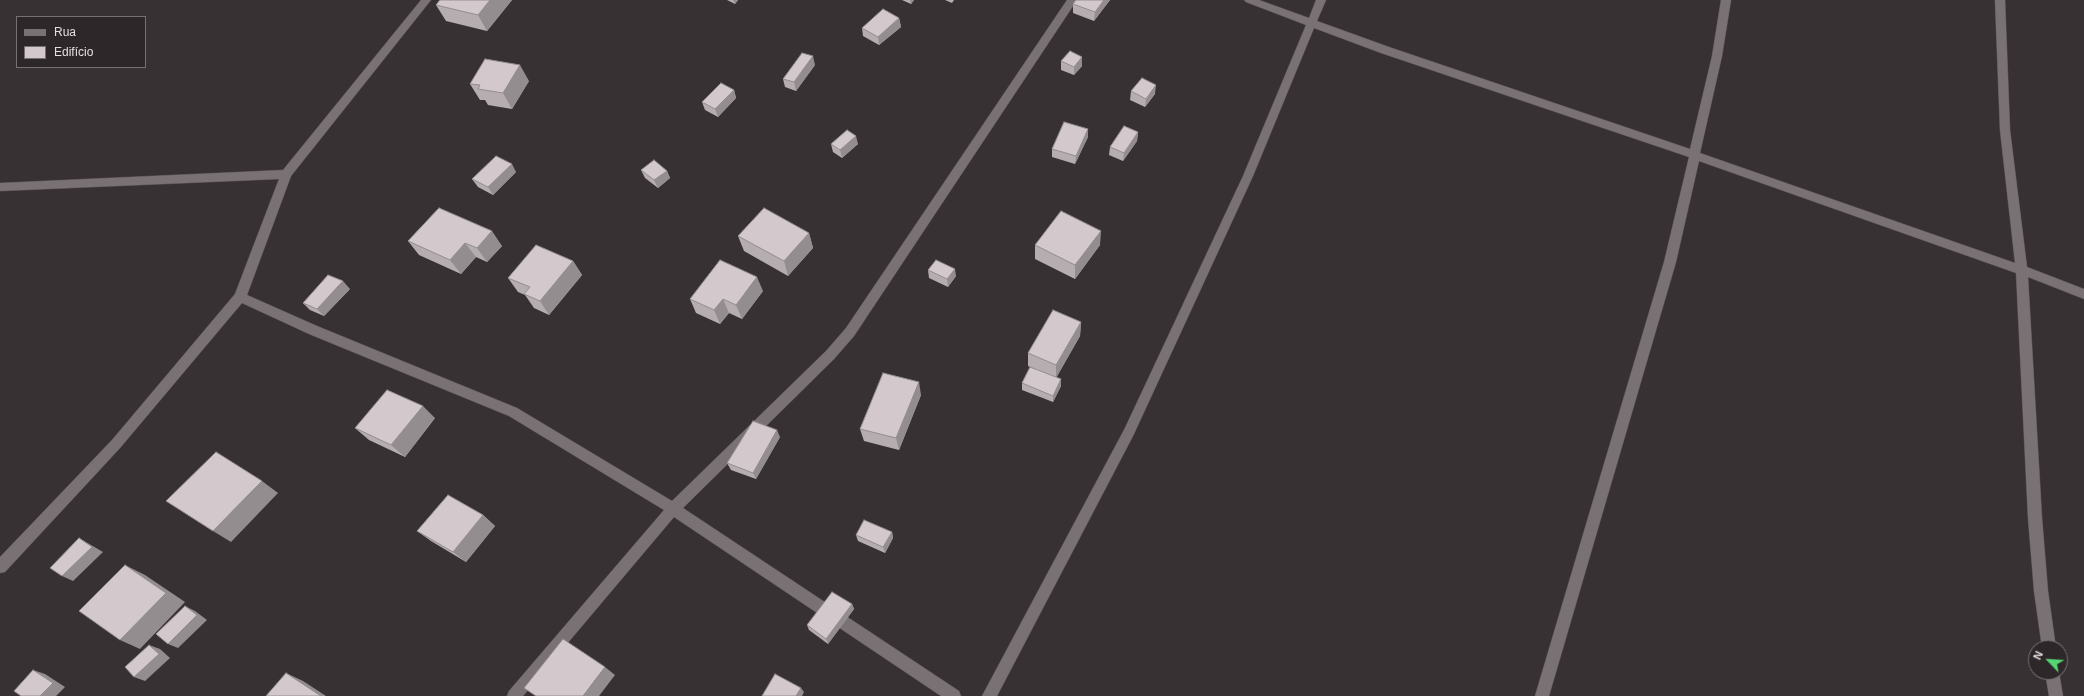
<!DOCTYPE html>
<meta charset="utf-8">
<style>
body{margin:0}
#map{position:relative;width:2084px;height:696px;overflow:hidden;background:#383133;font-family:Helvetica,sans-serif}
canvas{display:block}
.legend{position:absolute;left:16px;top:16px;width:130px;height:52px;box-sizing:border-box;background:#2e2729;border:1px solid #767072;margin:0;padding:5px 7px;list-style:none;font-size:12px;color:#e3dedf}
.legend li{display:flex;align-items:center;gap:8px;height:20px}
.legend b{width:20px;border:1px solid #767072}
.north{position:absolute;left:2028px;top:640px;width:40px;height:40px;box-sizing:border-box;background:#2e2729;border:1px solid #767072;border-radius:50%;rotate:295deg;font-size:11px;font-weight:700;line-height:16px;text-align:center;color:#e3dedf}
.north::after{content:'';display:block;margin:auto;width:14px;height:18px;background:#54d672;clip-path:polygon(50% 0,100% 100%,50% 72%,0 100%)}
</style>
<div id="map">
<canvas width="2084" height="696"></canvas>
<ul class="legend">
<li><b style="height:5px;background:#7a7174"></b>Rua</li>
<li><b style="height:11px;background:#d3c9cc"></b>Edifício</li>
</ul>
<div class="north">N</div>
</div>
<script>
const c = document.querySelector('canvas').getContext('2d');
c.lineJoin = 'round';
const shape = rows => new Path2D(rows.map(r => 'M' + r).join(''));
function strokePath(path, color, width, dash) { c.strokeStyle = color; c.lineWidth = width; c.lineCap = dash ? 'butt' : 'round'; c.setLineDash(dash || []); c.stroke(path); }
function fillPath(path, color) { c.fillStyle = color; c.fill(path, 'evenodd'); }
const street = shape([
 [421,0,431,0,291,176,247,295,317,326,517,408,672,501,826,351,846,328,1067,0,1077,0,854,336,834,359,683,508,959,691,961,696,941,696,674,517,523,696,507,696,509,691,664,510,509,416,309,334,242,303,120,448,5,572,0,573,0,557,112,440,235,294,279,179,0,191,0,183,283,170,421,0],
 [1244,0,1259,0,1309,18,1316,0,1326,0,1317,21,1389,47,1690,149,1712,56,1721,0,1731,0,1722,56,1700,153,2015,263,2000,130,1995,0,2005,0,2010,130,2027,267,2084,289,2084,299,2028,277,2042,518,2048,591,2056,648,2042,648,2034,591,2028,518,2016,273,1699,161,1676,262,1549,696,1535,696,1664,262,1689,157,1381,53,1314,28,1253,176,1133,436,997,696,982,696,1125,428,1243,176,1306,25,1246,2,1244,0],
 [2045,672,2059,672,2063,696,2049,696,2045,672]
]);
strokePath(street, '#565052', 1);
fillPath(street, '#7a7174');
fillPath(shape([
 [440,0,512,0,487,31,446,21,436,5],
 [727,0,738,0,735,4],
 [902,0,914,0,911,4],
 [945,0,954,0,952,3],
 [1076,0,1110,0,1094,21,1073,13,1073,4],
 [899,18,901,27,879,45,863,36,862,28],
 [1061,61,1082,66,1074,75,1061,70],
 [815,65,796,91,785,87,783,79],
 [529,81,512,109,488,105,485,100,480,100,470,84],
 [734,90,736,98,718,117,705,110,702,102],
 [1131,91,1155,94,1145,107,1130,100],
 [1138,132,1137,141,1123,161,1109,155,1110,147],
 [1088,137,1075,164,1052,157,1052,149],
 [831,144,858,144,842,158,833,152],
 [641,170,667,171,670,178,658,188,645,178],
 [516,172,493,195,478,187,472,179],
 [439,208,502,246,487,262,476,257,461,274,419,255,408,241],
 [809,233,813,248,788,276,744,251,738,236],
 [1035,245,1100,245,1075,279,1035,259],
 [573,261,582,275,549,315,534,308,525,295,518,292,508,278],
 [928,270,956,276,948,287,929,278],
 [350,289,324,316,310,310,303,303],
 [763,291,742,319,729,313,720,324,696,313,690,299],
 [1081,322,1080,336,1056,378,1061,386,1053,402,1022,390,1022,383,1037,370,1028,366,1028,353],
 [921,395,899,450,864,441,860,429],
 [435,418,405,457,369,440,355,428],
 [780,437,756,479,731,470,727,463],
 [483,515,495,526,466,562,431,541,417,531],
 [892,532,893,538,885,553,858,541,856,535],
 [852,604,854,609,828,644,809,630,807,625]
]), '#b5adaf');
fillPath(shape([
 [490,0,512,0,487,31,478,15],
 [733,0,738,0,735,4],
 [910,0,914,0,911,4],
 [1104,0,1110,0,1094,21,1095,12],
 [899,18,901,27,879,45,878,37],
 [813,56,815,65,796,91,794,82],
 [1082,57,1082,66,1074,75,1074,67],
 [520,65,529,81,512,109,503,93],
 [1156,85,1155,94,1145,107,1146,99],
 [734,90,736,98,718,117,715,109],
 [1088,129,1088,137,1075,164,1076,156],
 [1138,132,1137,141,1123,161,1124,153],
 [856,136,858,144,842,158,840,150],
 [512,164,516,172,493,195,488,187],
 [667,171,670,178,658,188,654,180],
 [492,231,502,246,487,262,477,248],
 [1101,231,1100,245,1075,279,1075,265],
 [809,233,813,248,788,276,784,261],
 [465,243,476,257,461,274,450,260],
 [573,261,582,275,549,315,540,301],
 [955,269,956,276,948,287,947,279],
 [757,277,763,291,742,319,736,305],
 [343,281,350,289,324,316,317,309],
 [723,299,729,313,720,324,714,310],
 [1081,322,1080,336,1056,378,1056,365],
 [1061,379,1061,386,1053,402,1053,396],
 [919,382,921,395,899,450,896,438],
 [423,406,435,418,405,457,391,445],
 [777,430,780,437,756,479,753,473],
 [262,481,278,493,231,542,213,531],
 [483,515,495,526,466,562,453,552],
 [892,532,893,538,885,553,883,547],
 [79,538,103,552,73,581,62,576],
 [125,565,145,575,185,602,140,649,120,640],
 [852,604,854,609,828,644,826,639],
 [185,606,195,611,207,620,178,648,168,644],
 [149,645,160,649,170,658,145,681,134,677],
 [605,667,615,675,599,696,583,696],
 [33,670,45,674,65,687,56,696,40,696],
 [286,673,303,681,326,696,321,696],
 [801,688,804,692,802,696,796,696]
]), '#948d8f');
const building = shape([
 [440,0,490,0,478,15,436,5,440,0],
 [1076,0,1104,0,1095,12,1073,4,1076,0],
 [883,9,899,18,878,37,862,28,883,9],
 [1070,51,1082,57,1074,67,1061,61,1070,51],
 [802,53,813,56,794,82,783,79,802,53],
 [485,59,520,65,503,93,478,89,480,85,470,84,485,59],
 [1142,78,1156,85,1146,99,1131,91,1142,78],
 [721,83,734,90,715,109,702,102,721,83],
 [1064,122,1088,129,1076,156,1052,149,1064,122],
 [1124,126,1138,132,1124,153,1110,147,1124,126],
 [847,130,856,136,840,150,831,144,847,130],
 [496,156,512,164,488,187,472,179,496,156],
 [654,160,667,171,654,180,641,170,654,160],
 [439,208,492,231,477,248,465,243,450,260,408,241,439,208],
 [764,208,809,233,784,261,738,236,764,208],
 [1061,211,1101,231,1075,265,1035,245,1061,211],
 [536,245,573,261,540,301,524,294,530,287,508,278,536,245],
 [720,260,757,277,736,305,723,299,714,310,690,299,720,260],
 [936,260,955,269,947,279,928,270,936,260],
 [328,275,343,281,317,309,303,303,328,275],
 [1053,310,1081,322,1056,365,1028,353,1053,310],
 [1030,367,1061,379,1053,396,1022,383,1030,367],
 [883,373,919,382,896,438,860,429,883,373],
 [387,390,423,406,391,445,355,428,387,390],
 [753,421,777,430,753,473,727,463,753,421],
 [216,452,262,481,213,531,166,501,216,452],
 [448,495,483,515,453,552,417,531,448,495],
 [864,520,892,532,883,547,856,535,864,520],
 [79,538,92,547,62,576,50,568,79,538],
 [125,565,166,593,120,640,79,611,125,565],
 [832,592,852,604,826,639,807,625,832,592],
 [185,606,197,615,168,644,156,634,185,606],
 [563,639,605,667,583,696,536,696,524,688,563,639],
 [149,645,159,654,134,677,125,667,149,645],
 [33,670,53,683,40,696,21,696,14,691,33,670],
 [286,673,321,696,266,696,286,673],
 [775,674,801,688,796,696,762,696,775,674]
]);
fillPath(building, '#d3c9cc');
strokePath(building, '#948d8f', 1);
</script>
